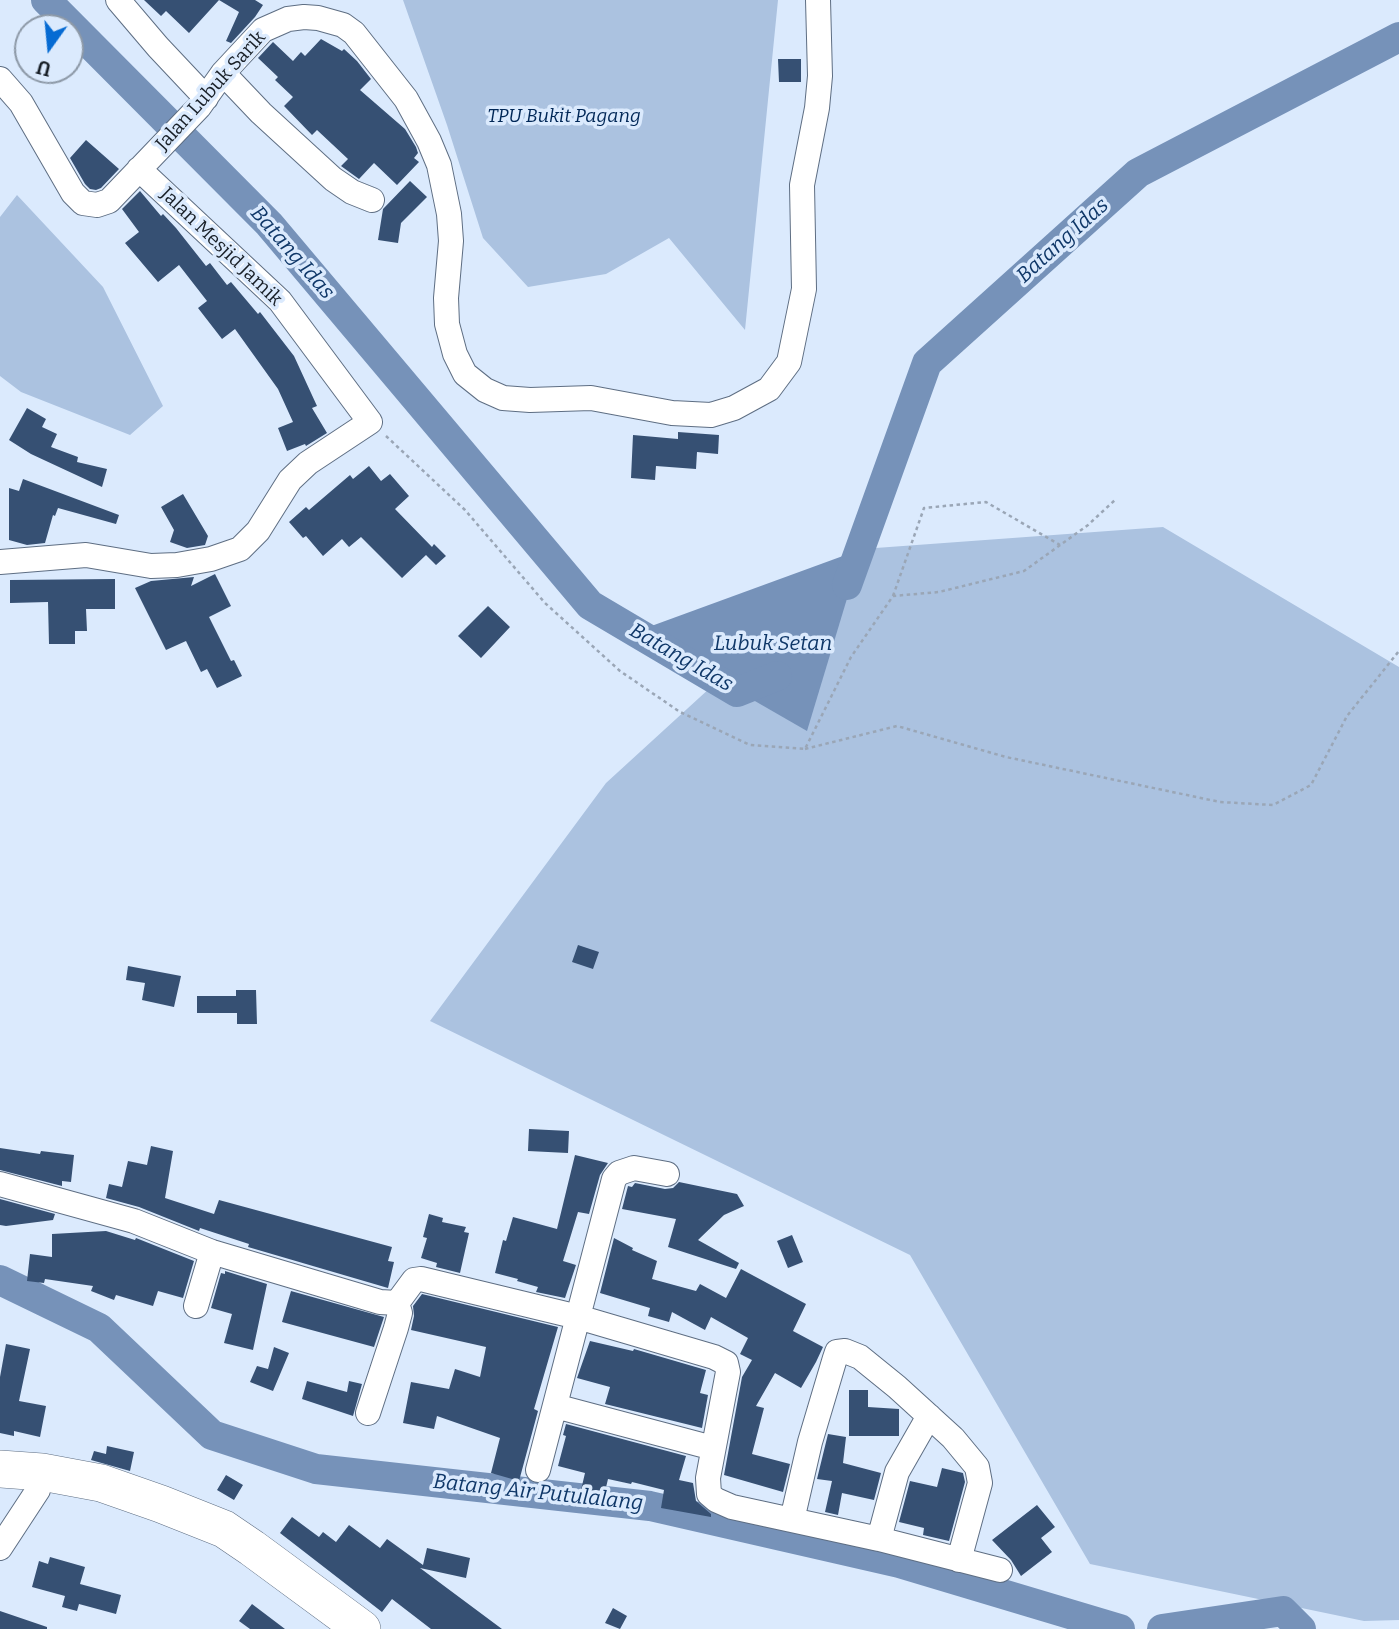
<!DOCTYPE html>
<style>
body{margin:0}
#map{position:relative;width:1399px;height:1629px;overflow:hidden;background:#dbeafd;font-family:Bitter,serif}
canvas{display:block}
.north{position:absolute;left:14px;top:14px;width:70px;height:70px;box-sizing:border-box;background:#dbeafd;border:2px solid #8d99a7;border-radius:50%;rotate:195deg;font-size:19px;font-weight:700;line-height:28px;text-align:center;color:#181f27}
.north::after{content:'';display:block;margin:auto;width:24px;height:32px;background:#066bd3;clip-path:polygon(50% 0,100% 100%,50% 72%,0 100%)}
</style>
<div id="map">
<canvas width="1399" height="1629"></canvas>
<div class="north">U</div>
</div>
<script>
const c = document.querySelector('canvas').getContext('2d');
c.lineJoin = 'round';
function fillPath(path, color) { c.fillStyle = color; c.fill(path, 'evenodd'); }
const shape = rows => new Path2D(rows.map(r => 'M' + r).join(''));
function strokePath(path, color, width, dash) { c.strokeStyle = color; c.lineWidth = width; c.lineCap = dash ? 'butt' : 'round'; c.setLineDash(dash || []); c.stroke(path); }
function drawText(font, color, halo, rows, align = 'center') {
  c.font = font + ' Bitter,serif'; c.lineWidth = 7; c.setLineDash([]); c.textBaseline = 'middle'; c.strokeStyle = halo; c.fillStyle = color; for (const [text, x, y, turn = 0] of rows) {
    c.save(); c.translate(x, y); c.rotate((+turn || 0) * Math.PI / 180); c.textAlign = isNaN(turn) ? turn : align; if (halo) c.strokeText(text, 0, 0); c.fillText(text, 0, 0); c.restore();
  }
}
fillPath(shape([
 [403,0,778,0,745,330,669,238,606,274,528,287,483,238,447,125],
 [17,195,103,287,163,406,130,435,21,392,0,376,0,217],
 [1163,527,1399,667,1399,1620,1364,1621,1090,1564,910,1255,430,1021,606,783,862,549]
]), '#abc2e0');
fillPath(shape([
 [862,549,807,731,635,632]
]), '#7692b9');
strokePath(shape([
 [46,0,269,224,590,605,737,692,777,676],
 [847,585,927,363,1138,173,1399,37],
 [0,1280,99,1328,212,1435,316,1469,650,1506,899,1563,1120,1629],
 [1162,1629,1283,1611,1301,1629]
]), '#7692b9', 30);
fillPath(shape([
 [144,0,255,0,263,5,255,17,231,43,226,41,239,12,219,0,189,33,166,11,161,16],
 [321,39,342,51,344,49,357,61,371,79,360,90,405,129,416,147,418,153,414,158,419,162,397,185,374,163,359,179,341,166,348,159,317,130,312,135,284,106,293,97,275,80,278,77,258,58,273,42,293,61,301,52,305,56],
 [778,59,801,59,801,82,779,82],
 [86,140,119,169,101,188,96,190,90,189,85,184,70,158],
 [410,181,427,197,401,223,398,243,378,240,383,209],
 [140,191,161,216,163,214,176,228,206,266,210,263,227,285,231,282,258,314,260,312,294,356,317,406,312,408,327,433,306,446,305,444,287,451,278,428,293,422,278,389,235,329,222,339,198,308,207,301,179,265,158,282,125,243,139,232,122,209],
 [27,408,46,419,42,427,57,434,51,447,78,457,77,462,107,469,102,487,31,454,9,440],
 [678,432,719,435,718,454,697,452,696,469,656,466,655,480,631,478,633,435,678,439],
 [369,466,381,481,390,474,409,496,395,509,432,547,434,544,446,556,436,565,426,555,402,578,361,537,349,547,342,539,323,556,306,536,303,538,289,522,306,507,309,510,350,475,353,479],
 [23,479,119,515,116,524,58,508,55,516,53,515,45,543,27,545,9,540,9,488,19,491],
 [183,494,208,536,205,545,187,548,170,542,174,530,161,507],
 [215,574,231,606,209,617,231,661,234,660,242,676,217,688,207,669,201,672,186,641,166,650,135,588,151,581,194,577,191,586],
 [115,579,115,609,86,609,87,631,75,631,75,644,49,644,48,602,10,603,10,580],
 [488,606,510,627,481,658,458,636],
 [578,945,599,952,593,969,572,962],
 [128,966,181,976,174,1007,142,1000,145,983,126,980],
 [236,990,256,990,257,1024,237,1024,237,1013,197,1013,197,996,236,996],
 [529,1129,569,1131,568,1153,528,1151],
 [151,1146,173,1151,165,1198,214,1214,219,1200,392,1247,388,1261,394,1262,388,1288,248,1247,249,1244,200,1228,199,1231,139,1207,106,1198,109,1184,122,1187,128,1161,147,1165],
 [0,1148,40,1154,41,1151,74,1155,71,1182,62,1181,62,1186,0,1170],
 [575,1155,608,1163,600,1175,589,1214,578,1212,563,1261,576,1265,565,1298,536,1292,538,1287,517,1281,518,1279,495,1273,503,1240,506,1241,513,1217,557,1229],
 [679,1182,737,1194,744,1206,724,1215,698,1240,739,1263,736,1269,668,1247,676,1219,622,1209,628,1186,632,1187,635,1183,665,1189,673,1188],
 [0,1199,55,1214,53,1220,6,1226,0,1225],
 [429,1214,443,1218,442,1222,466,1227,464,1232,469,1233,460,1273,436,1267,437,1263,421,1258,427,1238,423,1237],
 [106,1231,135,1240,136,1238,194,1261,183,1298,158,1291,153,1306,116,1295,114,1300,91,1291,93,1286,45,1279,44,1283,27,1281,30,1254,52,1257,52,1234],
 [792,1235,803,1262,788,1268,777,1241],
 [614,1238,633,1248,632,1250,657,1261,652,1279,696,1291,700,1284,726,1298,741,1269,806,1304,793,1331,823,1347,816,1362,801,1388,775,1373,756,1406,764,1408,752,1454,790,1464,783,1492,724,1475,742,1377,752,1360,740,1354,748,1338,711,1317,705,1330,672,1312,669,1322,648,1316,650,1308,600,1293],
 [225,1271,267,1284,253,1350,224,1343,232,1314,211,1308,221,1273,225,1274],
 [291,1291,384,1317,374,1347,282,1322],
 [422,1294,558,1327,534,1409,538,1411,519,1481,491,1473,500,1438,437,1416,434,1429,403,1423,411,1382,449,1389,455,1369,480,1377,486,1347,411,1330,414,1316,413,1306],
 [590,1341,633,1351,634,1349,706,1370,700,1393,708,1395,702,1428,605,1404,610,1387,577,1378],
 [6,1344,30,1349,19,1401,46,1406,40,1437,14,1431,14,1436,0,1433,0,1377],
 [274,1347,289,1353,273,1391,250,1382,257,1366,268,1369],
 [307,1381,347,1392,349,1381,362,1384,353,1416,302,1399],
 [849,1390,868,1390,868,1407,899,1409,899,1436,849,1436],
 [566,1424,686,1456,679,1480,693,1483,696,1501,711,1514,711,1517,661,1508,664,1490,632,1482,631,1484,608,1479,604,1496,581,1490,585,1473,558,1466,566,1436,563,1435],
 [828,1434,846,1437,843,1463,881,1473,874,1500,842,1493,838,1515,825,1512,832,1481,817,1479],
 [107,1446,134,1452,130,1471,91,1460,94,1451,106,1454],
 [942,1468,963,1473,965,1482,949,1541,923,1535,924,1528,899,1522,910,1481,937,1487],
 [226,1475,243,1485,234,1500,217,1490],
 [1037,1505,1055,1527,1041,1538,1052,1552,1021,1576,1011,1560,992,1540],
 [292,1517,319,1537,323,1532,336,1542,349,1525,380,1548,387,1539,423,1565,427,1548,470,1558,466,1578,420,1568,502,1629,431,1629,392,1599,382,1612,280,1533],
 [50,1557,85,1567,80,1584,121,1595,116,1614,79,1604,77,1611,62,1607,65,1596,32,1587,39,1561,48,1564],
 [252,1604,285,1629,250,1629,239,1621],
 [613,1608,627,1616,620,1629,605,1623],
 [0,1611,47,1627,47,1629,0,1629]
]), '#365073');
const minor = shape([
 [118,0,158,47,206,98],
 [223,73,261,113,333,179,352,192,372,200],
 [0,79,21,103,73,193,83,203,97,205,109,201,199,107,223,73,263,30,288,19,304,17,318,18,343,25,354,33,406,99,429,141,439,165,449,214,451,241,446,298,447,324,455,354,465,374,485,390,503,398,530,400,591,398,672,413,711,415,734,408,769,389,789,362,804,289,802,185,817,108,820,76,818,0],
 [0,562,86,555,151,566,177,565,211,559,240,549,258,531,290,480,308,463,370,422,280,301,139,169],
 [0,1184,134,1221,212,1252,380,1302,397,1303,414,1280,421,1279,578,1317,714,1357,726,1363,728,1372,708,1478,709,1494,716,1500,732,1507,879,1539,1000,1570],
 [196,1306,212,1252],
 [555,1406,713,1448],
 [368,1413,396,1328,400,1313,397,1303],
 [538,1470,614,1179,619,1173,634,1168,667,1174],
 [792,1520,810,1442,835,1358,837,1352,845,1351,860,1357,897,1387,953,1438,977,1467,980,1483,959,1560],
 [879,1539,897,1472,929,1416],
 [0,1548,38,1490,42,1472]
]);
const highway = shape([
 [0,1469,42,1472,101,1483,161,1504,224,1529,252,1548,362,1629]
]);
strokePath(minor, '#5e6e83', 26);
strokePath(highway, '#5e6e83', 38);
strokePath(shape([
 [386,436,465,510,545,603,620,671,680,712,750,745,805,749,851,657,893,596,939,592,1024,571,1088,525,1115,500],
 [893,596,924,508,986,502,1060,545],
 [805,749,897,726,1006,757,1220,802,1273,805,1311,785,1347,716,1399,651]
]), '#9aa6b6', 2.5, [3.5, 3.5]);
strokePath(minor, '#fff', 24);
strokePath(highway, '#fff', 37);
drawText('19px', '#181f27', '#dbeafd', [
 ["Jalan Lubuk Sarik",211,91,-48],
 ["Jalan Mesjid Jamik",221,247,44]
]);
drawText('italic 19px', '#002757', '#dbeafd', [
 ["TPU Bukit Pagang",564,117]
]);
drawText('italic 21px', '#0f3768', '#dbeafd', [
 ["Batang Idas",1063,241,-42],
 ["Batang Idas",292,253,49],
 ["Lubuk Setan",773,644],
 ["Batang Idas",681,658,30],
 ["Batang Air Putulalang",538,1493,6]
]);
</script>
